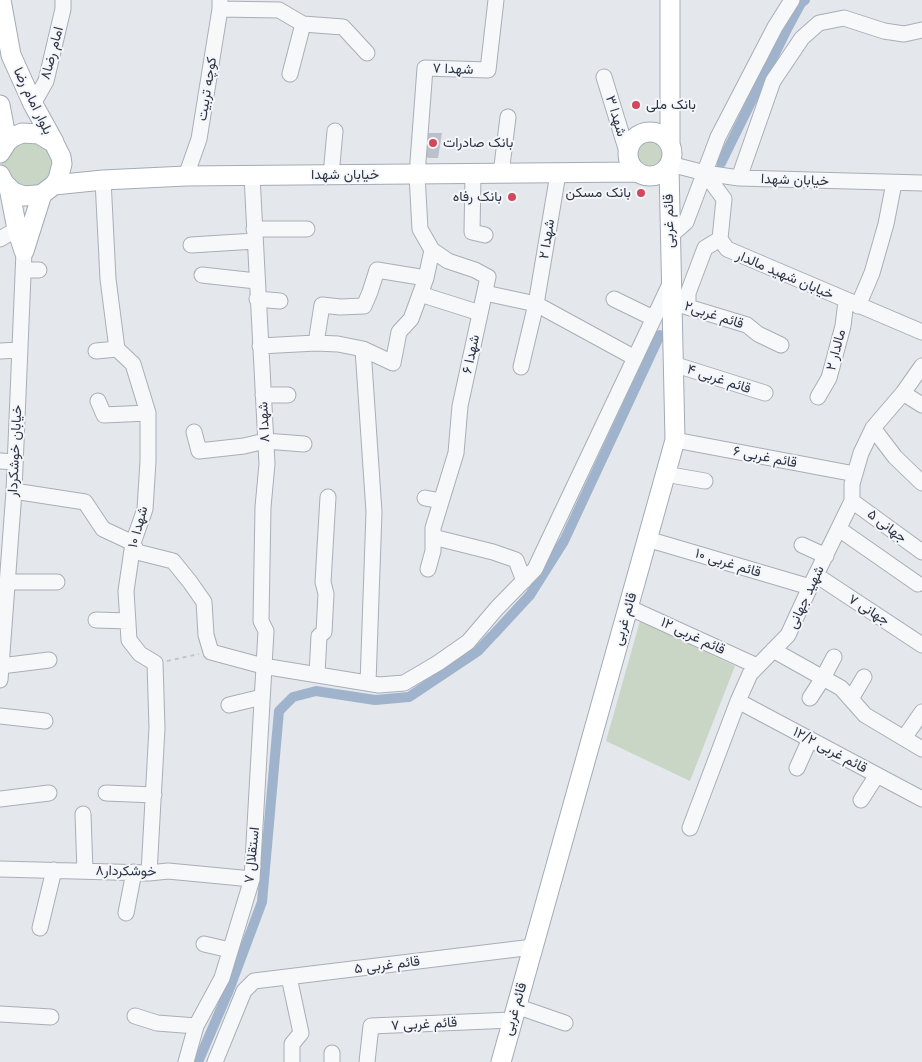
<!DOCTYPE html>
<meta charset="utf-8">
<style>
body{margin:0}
canvas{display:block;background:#e4e7ec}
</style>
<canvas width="922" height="1062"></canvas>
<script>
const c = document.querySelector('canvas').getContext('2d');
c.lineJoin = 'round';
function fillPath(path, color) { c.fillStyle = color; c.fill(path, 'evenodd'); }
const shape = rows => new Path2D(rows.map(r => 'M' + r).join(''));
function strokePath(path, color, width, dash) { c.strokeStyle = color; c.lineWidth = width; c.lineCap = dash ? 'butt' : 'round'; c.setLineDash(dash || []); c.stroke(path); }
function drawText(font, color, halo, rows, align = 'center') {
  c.font = font + ' Inter,Vazirmatn,sans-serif'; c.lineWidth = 4; c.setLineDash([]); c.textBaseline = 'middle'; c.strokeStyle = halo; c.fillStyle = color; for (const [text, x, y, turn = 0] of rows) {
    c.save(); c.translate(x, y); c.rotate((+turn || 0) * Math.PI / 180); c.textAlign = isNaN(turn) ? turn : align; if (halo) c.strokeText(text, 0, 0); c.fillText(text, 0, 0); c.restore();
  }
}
fillPath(shape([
 '632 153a19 19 0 1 1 38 0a19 19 0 1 1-38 0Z',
 [25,136,55,152,47,186,20,191,2,171,1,161],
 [640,621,735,666,690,781,606,741]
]), '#c9d6c5');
strokePath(shape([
 [721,163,788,27,801,3,805,0],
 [494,634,530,595,564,541,660,335],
 [198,1062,229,990,262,902,279,711,293,697,316,691,375,700,409,697,478,651,492,636]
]), '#9fb4cc', 10);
fillPath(shape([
 [428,133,442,133,438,158,428,158,424,153]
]), '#bbc0ca');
const minor = shape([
 [220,9,279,10,303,24,343,27,367,53],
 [290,74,303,24],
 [604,77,628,155],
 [33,104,46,81,63,9,63,0],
 [670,164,705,173,739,178,922,183],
 [705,173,724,199,720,239,727,249,922,332],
 [473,174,472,232,485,235],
 [501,174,508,117],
 [331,175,335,131],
 [186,176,199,139,220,9,220,0],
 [739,178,773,81,802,38,819,23,844,18,884,31,904,34,922,30],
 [103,180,108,279,117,349,133,364,148,413,148,461,145,509,133,543,126,591,129,640,140,654,155,663,157,728,149,873],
 [254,229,307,229],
 [670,236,686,222,718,137,775,27,792,0],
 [0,239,17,229],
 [191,245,255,241],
 [23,270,39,270],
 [202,275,256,281],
 [485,293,536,304,635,358],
 [420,294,480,313],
 [257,299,280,301],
 [614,299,653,318],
 [671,302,747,325,758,334,781,345],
 [688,306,688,293,705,248,720,239],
 [858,306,872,273,886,224,894,183],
 [316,343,322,305,340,307,364,306,370,292,377,270,426,278],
 [260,346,316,343,338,344,363,349,393,363,399,332,411,319,426,278,432,250],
 [363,349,374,512,368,683],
 [0,351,20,350],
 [96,351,117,349],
 [673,364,765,393],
 [521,367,536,304,558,174],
 [903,393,922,405],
 [263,395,288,395],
 [818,397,829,378,843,326,846,301],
 [98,401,104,415,148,413],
 [873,428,895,457,922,483],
 [194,432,199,451,244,446,265,441,304,444],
 [675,440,855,474],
 [0,461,15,462],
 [665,474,705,481],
 [14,491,85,502,103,529,133,543,137,552,173,561,190,582,204,602,206,635,211,652,263,666,379,685,404,683,438,663,468,642,497,608,535,569,671,282],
 [425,498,441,501],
 [852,501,922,552],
 [839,529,918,584],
 [433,537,493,552,516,560,524,581],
 [647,539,810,587],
 [802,545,826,556],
 [428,569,433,551,433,528,456,453,460,406,488,277,475,270,448,261,432,250,420,229,417,175,425,68,488,70,496,0],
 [816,575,922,645],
 [7,582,57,582],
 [628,607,757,666],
 [96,620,128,621],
 [773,650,841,688,865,715,922,749],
 [1,666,49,660],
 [317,674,319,636,324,632,326,594,323,582,328,497],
 [0,680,14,491,24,251],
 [810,698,823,678,834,657],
 [851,699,864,677],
 [738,701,922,799],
 [229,705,262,697],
 [0,716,45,721],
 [904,738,922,712],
 [797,768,810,739],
 [106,793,154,795],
 [0,799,49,793],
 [861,800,877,775],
 [83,814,85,871],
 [690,828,738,701,750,674,788,635,810,587,852,501,852,484,861,453,873,428,903,393,922,366],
 [0,869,149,873,168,871,252,879],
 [126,913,134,872],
 [40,928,54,870],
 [204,944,230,950],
 [289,977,301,1033,292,1044,292,1062],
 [516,1006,565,1023],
 [0,1014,51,1017],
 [135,1016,157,1023,196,1026],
 [186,1062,196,1026,222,978,252,879,266,631,261,621,263,507,267,464,252,176],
 [215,1062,244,991,254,981,533,947],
 [332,1062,332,1053],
 [367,1062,371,1026,512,1020]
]);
const major = shape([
 [1,0,11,55,33,104,54,142],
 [670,0,670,143],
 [0,105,7,142],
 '628 154a22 22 0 1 1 44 0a22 22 0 1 1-44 0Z',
 [0,153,7,142,13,137,22,133,39,134,54,143,61,157,62,164,58,179,54,185,42,194,36,195,24,196,13,192,4,183,0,175],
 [54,185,103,180,186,176,637,172],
 [9,188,17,229,24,251],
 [24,251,42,194],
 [501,1062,675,440,669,167]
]);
strokePath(minor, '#a9aeb7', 17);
strokePath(major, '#a3abb8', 21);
strokePath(shape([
 [167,661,199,654]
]), '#c2c5cb', 2, [4, 4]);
strokePath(minor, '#f7f8fa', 15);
strokePath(major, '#fff', 19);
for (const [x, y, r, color] of [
 [636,105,5,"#d1495b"],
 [433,143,5,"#d1495b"],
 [641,193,5,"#d1495b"],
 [512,197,5,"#d1495b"]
]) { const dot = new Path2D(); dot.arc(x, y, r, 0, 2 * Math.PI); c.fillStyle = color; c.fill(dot); strokePath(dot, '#f4f6f9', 2); }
drawText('14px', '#2b3445', '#f4f6f9', [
 ["۸امام رضا",52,53,-75],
 ["شهدا ۷",453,69,2],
 ["کوچه تربیت",207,89,-81],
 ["بلوار امام رضا",33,101,64],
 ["شهدا ۳",616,116,73],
 ["خیابان شهدا",345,175],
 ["خیابان شهدا",795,180,2],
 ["قائم غربی",669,221,-91],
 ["شهدا ۲",547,239,-81],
 ["خیابان شهید مالدار",785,275,23],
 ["۲قائم غربی",714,315,18],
 ["مالدار ۲",836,350,-75],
 ["شهدا ۶",471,354,-78],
 ["قائم غربی ۴",719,379,18],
 ["شهدا ۸",264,422,-93],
 ["خیابان خوشکردار",15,451,-87],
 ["قائم غربی ۶",765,457,11],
 ["جهانی ۵",887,526,37],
 ["شهدا ۱۰",138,527,-75],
 ["قائم غربی ۱۰",728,563,17],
 ["شهید جهانی",806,597,-65],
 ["جهانی ۷",869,610,32],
 ["قائم غربی",625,619,-74],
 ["قائم غربی ۱۲",693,636,25],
 ["قائم غربی ۱۲/۲",830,750,28],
 ["استقلال ۷",252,855,-84],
 ["خوشکردار۸",126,871,1],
 ["قائم غربی ۵",387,965,-7],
 ["قائم غربی",515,1009,-74],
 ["قائم غربی ۷",424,1024,-3]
]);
drawText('14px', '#2b3445', '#f4f6f9', [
 ["بانک ملی",646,105],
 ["بانک صادرات",443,143],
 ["بانک مسکن",631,193,"right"],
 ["بانک رفاه",502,197,"right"]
], 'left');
</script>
